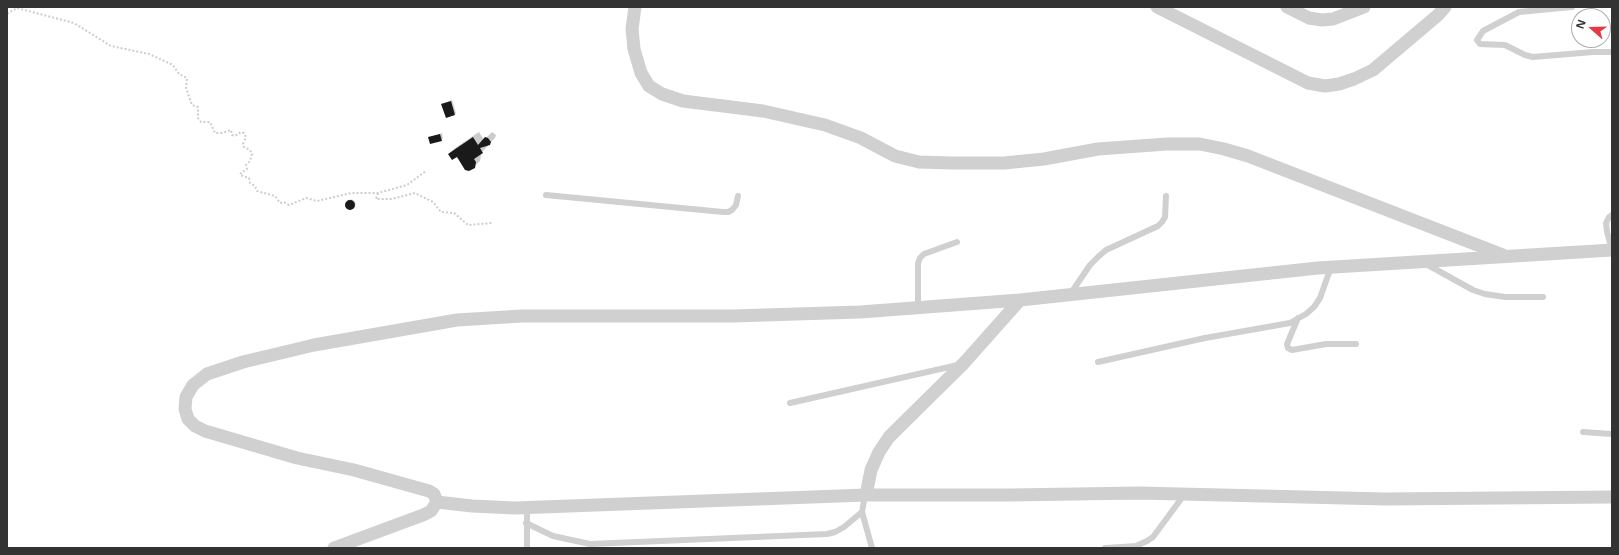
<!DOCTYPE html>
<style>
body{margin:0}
#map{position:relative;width:1619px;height:555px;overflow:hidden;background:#fff;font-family:"Open Sans",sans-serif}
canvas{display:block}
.frame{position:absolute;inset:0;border:8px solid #333;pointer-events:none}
.north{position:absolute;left:1571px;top:8px;width:40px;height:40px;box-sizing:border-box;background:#fff;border:1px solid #adadad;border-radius:50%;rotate:290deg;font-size:11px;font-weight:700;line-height:16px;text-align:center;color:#333}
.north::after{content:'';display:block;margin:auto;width:14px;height:18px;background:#e63946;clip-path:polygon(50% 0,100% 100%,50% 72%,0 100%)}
</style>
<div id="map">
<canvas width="1619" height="555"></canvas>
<div class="frame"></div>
<div class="north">N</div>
</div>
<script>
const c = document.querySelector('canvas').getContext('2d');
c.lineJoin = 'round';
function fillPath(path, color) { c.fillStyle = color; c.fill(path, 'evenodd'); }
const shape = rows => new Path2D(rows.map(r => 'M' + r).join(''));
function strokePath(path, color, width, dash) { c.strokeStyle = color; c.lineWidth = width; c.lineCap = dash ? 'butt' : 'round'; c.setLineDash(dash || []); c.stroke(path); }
fillPath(shape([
 [452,100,456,113,455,114,442,104],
 [479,132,484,140,492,132,496,135,495,138,488,145,488,146,480,154,481,156,480,161,474,167,457,156,449,154,455,148],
 [442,133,443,138,441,140,430,137],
 '346.5 204a4.5 4.5 0 1 1 9 0a4.5 4.5 0 1 1-9 0Z'
]), '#0003');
fillPath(shape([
 [451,101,455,115,446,118,441,104],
 [440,134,442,141,430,144,428,137],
 [473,137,478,145,485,137,488,138,491,142,490,145,480,148,483,153,474,159,476,162,475,168,469,171,465,170,457,157,452,160,448,154],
 '345 205a5 5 0 1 1 10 0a5 5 0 1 1-10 0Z'
]), '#1a1a1a');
strokePath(shape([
 [7,14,17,8,74,23,111,46,149,54,173,65,179,74,187,78,186,88,192,105,198,107,198,118,201,122,210,122,215,133,222,133,231,130,232,135,235,136,241,132,244,133,246,137,243,144,244,147,250,150,252,154,250,161,246,165,247,169,241,173,240,175,249,178,250,183,255,186,257,191,275,196,280,203,284,202,289,205,306,198,317,201,351,193,378,193,407,185,426,171],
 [378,193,376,199,392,199,415,193,433,202,441,212,454,213,468,225,492,223]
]), '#cdcdcd', 2, [2, 2]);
strokePath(shape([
 [1572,7,1519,12,1483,31,1477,40,1480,44,1505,45,1525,55,1533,57,1593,52,1612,52],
 [546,195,723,212,728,212,732,210,736,205,738,196],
 [1612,250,1607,232,1606,223,1609,217,1612,215],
 [1426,264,1473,290,1485,294,1505,297,1543,297],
 [1071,293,1090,265,1099,256,1106,250,1158,226,1162,222,1165,217,1166,196],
 [918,308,918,263,920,258,924,254,957,242],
 [1298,318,1287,344,1288,348,1292,350,1326,344,1356,344],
 [1098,362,1205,338,1290,323,1306,314,1314,307,1320,298,1331,267],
 [790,403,958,365],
 [1583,432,1612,434],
 [865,495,862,512,872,548],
 [526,523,553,536,590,544,827,534,835,532,844,527,862,512],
 [527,548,527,508],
 [1105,548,1136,546,1147,541,1153,537,1184,495]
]), '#d0d0d0', 6);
strokePath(shape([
 [635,7,632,29,634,49,641,73,649,86,662,94,683,101,763,111,825,125,861,138,895,156,919,162,952,163,1004,163,1044,159,1098,149,1167,144,1200,144,1224,149,1248,156,1503,255],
 [1157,7,1308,83,1325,86,1339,84,1354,79,1373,70,1438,15,1445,7],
 [1287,7,1309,18,1322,20,1333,19,1364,7],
 [866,495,1009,495,1140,493,1385,499,1612,497],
 [437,502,434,494,429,491,354,470,297,458,205,431,195,426,188,419,185,409,186,397,193,385,207,374,243,362,314,345,457,320,522,316,733,316,860,312,1020,300,1318,268,1612,250],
 [437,502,472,506,515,508,866,495,871,470,879,452,889,437,964,363,1020,300],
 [334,548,423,515,431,511,437,502]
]), '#d0d0d0', 13);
</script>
